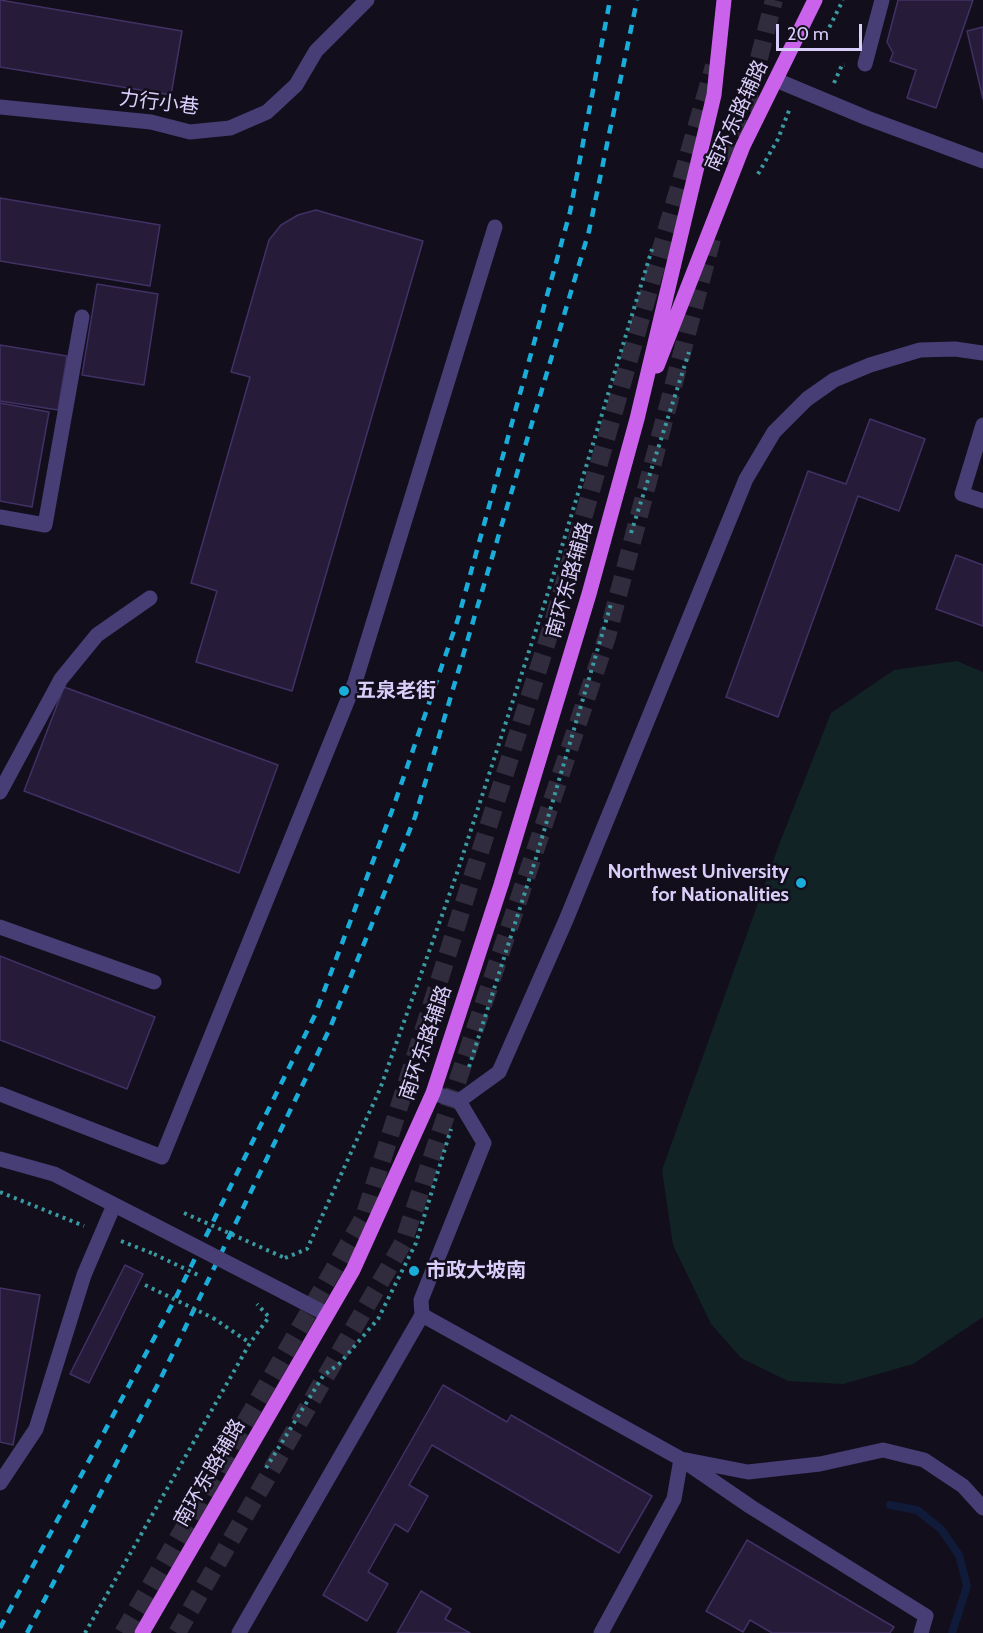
<!DOCTYPE html>
<meta charset="utf-8">
<style>
body{margin:0}
#map{position:relative;width:983px;height:1633px;overflow:hidden;background:#120e1c;font-family:Cabin,sans-serif}
canvas{display:block}
.scale{position:absolute;left:776px;top:24px;width:86px;height:27px;box-sizing:border-box;border:3px solid #d9cef9;border-top:0;padding-left:8px;font-size:18px;line-height:21px;white-space:nowrap;color:#d9cef9;-webkit-text-stroke:4px #120e1c;paint-order:stroke}
</style>
<div id="map">
<canvas width="983" height="1633"></canvas>
<div class="scale">20 m</div>
</div>
<script>
const c = document.querySelector('canvas').getContext('2d');
c.lineJoin = 'round';
function fillPath(path, color) { c.fillStyle = color; c.fill(path, 'evenodd'); }
const shape = rows => new Path2D(rows.map(r => 'M' + r).join(''));
function strokePath(path, color, width, dash) { c.strokeStyle = color; c.lineWidth = width; c.lineCap = dash ? 'butt' : 'round'; c.setLineDash(dash || []); c.stroke(path); }
function drawText(font, color, halo, rows, align = 'center') {
  c.font = font + ' Cabin,"Noto Sans SC",sans-serif'; c.lineWidth = 5; c.setLineDash([]); c.textBaseline = 'middle'; c.strokeStyle = halo; c.fillStyle = color; for (const [text, x, y, turn = 0] of rows) {
    c.save(); c.translate(x, y); c.rotate((+turn || 0) * Math.PI / 180); c.textAlign = isNaN(turn) ? turn : align; if (halo) c.strokeText(text, 0, 0); c.fillText(text, 0, 0); c.restore();
  }
}
fillPath(shape([
 [957,661,983,672,983,1317,913,1364,843,1384,788,1381,741,1358,711,1324,673,1245,662,1170,780,842,831,713,894,670]
]), '#112325');
strokePath(shape([
 [890,1505,917,1510,941,1529,959,1555,967,1586,952,1633]
]), '#101a39', 8);
const building = shape([
 [0,0,182,31,171,95,0,67,0,0],
 [898,0,973,0,936,108,907,98,916,70,890,61,893,53,887,42,898,0],
 [983,27,983,99,967,31,983,27],
 [0,198,160,225,150,286,0,261,0,198],
 [316,210,423,241,292,691,196,662,217,591,191,583,250,377,231,372,269,240,281,225,298,215,316,210],
 [97,284,158,294,144,385,82,375,97,284],
 [0,345,67,356,58,410,0,401,0,345],
 [0,403,49,412,32,507,0,501,0,403],
 [870,419,925,439,899,511,858,496,778,717,726,697,808,471,846,484,870,419],
 [956,555,983,565,983,626,936,609,956,555],
 [64,687,278,765,239,873,24,791,64,687],
 [0,956,155,1017,127,1089,0,1040,0,956],
 [125,1265,143,1274,89,1383,70,1374,125,1265],
 [0,1288,40,1295,13,1445,0,1442,0,1288],
 [443,1385,507,1422,511,1415,652,1496,619,1553,432,1445,409,1485,428,1496,408,1532,395,1524,368,1572,388,1584,367,1621,323,1595,443,1385],
 [747,1540,894,1627,890,1633,772,1633,750,1620,743,1632,706,1611,747,1540],
 [421,1591,451,1609,445,1619,470,1633,397,1633,421,1591]
]);
fillPath(building, '#261c3a');
strokePath(building, '#413164', 1.5);
strokePath(shape([
 [732,163,774,0],
 [123,1633,364,1217,551,629,714,66],
 [177,1633,403,1243,607,637,712,239]
]), '#302b3d', 18, [18, 9]);
strokePath(shape([
 [826,34,843,0],
 [834,83,842,65,845,65],
 [758,174,778,139,790,108],
 [631,533,689,352],
 [469,1067,536,858,611,604],
 [0,1192,84,1226],
 [121,1241,154,1254],
 [285,1258,307,1249,380,1089,456,876,546,599,652,249],
 [213,1318,250,1343],
 [266,1468,323,1376,340,1363,378,1319,416,1243,451,1129],
 [85,1633,250,1343,269,1317,257,1304]
]), '#3a9aa1', 4, [3, 4.5]);
strokePath(shape([
 [865,64,882,0],
 [776,80,867,118,983,161],
 [0,107,151,122,190,132,230,128,267,112,296,85,316,51,367,0],
 [983,425,962,494,983,501],
 [0,517,45,525,82,317],
 [0,792,61,679,97,635,150,598],
 [0,927,154,982],
 [433,1093,459,1101,499,1072,566,920,746,479,774,432,807,399,834,380,870,365,920,350,955,349,983,353],
 [0,1094,162,1157,355,682,495,227],
 [459,1101,484,1143,421,1300,422,1315,681,1459,748,1472,820,1464,883,1450,924,1460,963,1486,983,1508],
 [0,1159,54,1174,144,1220],
 [284,1292,326,1314],
 [0,1483,36,1429,84,1275,114,1205],
 [239,1633,422,1315],
 [601,1633,674,1499,681,1459,751,1507,926,1616,921,1633]
]), '#473e75', 15);
strokePath(shape([
 [657,366,743,146,815,0],
 [142,1633,353,1270,433,1093,501,885,589,594,637,419,714,95,724,0]
]), '#cb62ec', 15);
strokePath(shape([
 [0,1628,176,1297,315,1015,393,808,458,619,570,212,610,0],
 [27,1633,157,1386,330,1028,415,817,589,231,637,0]
]), '#1aadda', 4.5, [9, 8]);
strokePath(shape([
 [184,1213,285,1258],
 [154,1254,198,1275],
 [145,1285,213,1318]
]), '#3a9aa1', 4, [3, 4.5]);
strokePath(shape([
 [144,1220,284,1292]
]), '#473e75', 15);
for (const [x, y, r, color] of [
 [344,691,6,"#1aadda"],
 [801,883,6,"#1aadda"],
 [414,1271,6,"#1aadda"]
]) { const dot = new Path2D(); dot.arc(x, y, r, 0, 2 * Math.PI); c.fillStyle = color; c.fill(dot); strokePath(dot, '#120e1c', 2); }
drawText('20px', '#d9cef9', '#120e1c', [
 ["力行小巷",159,103,7],
 ["南环东路辅路",737,116,-65],
 ["南环东路辅路",570,580,-74],
 ["南环东路辅路",426,1043,-71],
 ["南环东路辅路",210,1473,-60]
]);
drawText('bold 20px', '#d9cef9', '#120e1c', [
 ["五泉老街",356,691],
 ["Northwest University",789,872,"right"],
 ["for Nationalities",789,895,"right"],
 ["市政大坡南",426,1271]
], 'left');
</script>
